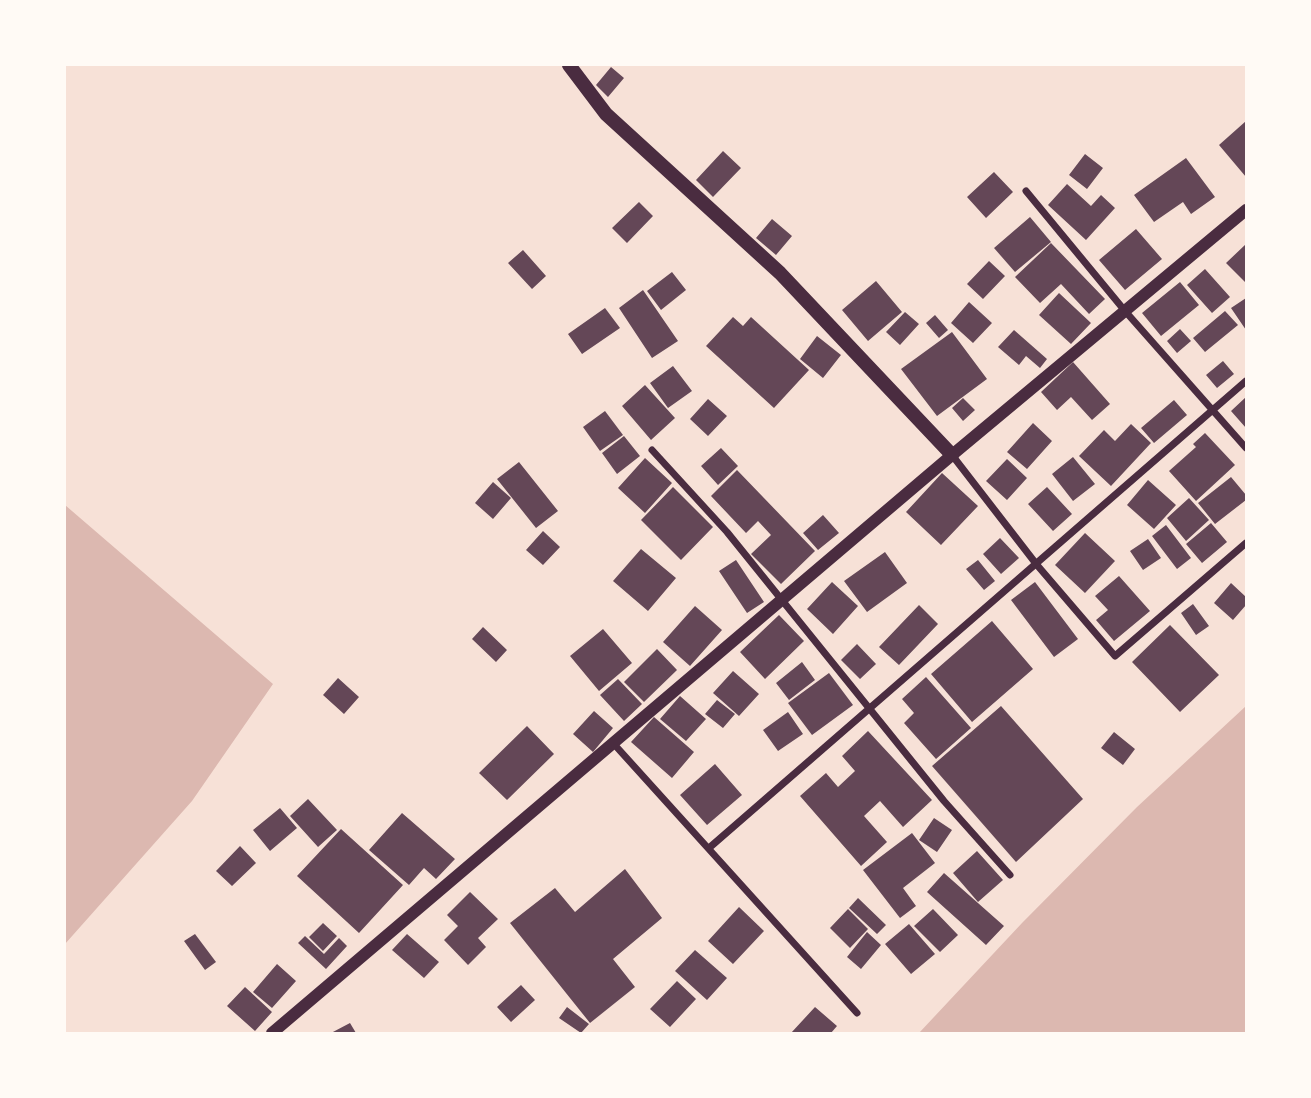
<!DOCTYPE html>
<style>
body{margin:0}
#map{position:relative;width:1311px;height:1098px;overflow:hidden;background:#f7e1d7;font-family:"Exo 2",sans-serif}
canvas{display:block}
.frame{position:absolute;inset:0;border:66px solid #fffaf5;pointer-events:none}
</style>
<div id="map">
<canvas width="1311" height="1098"></canvas>
<div class="frame"></div>
</div>
<script>
const c = document.querySelector('canvas').getContext('2d');
c.lineJoin = 'round';
function fillPath(path, color) { c.fillStyle = color; c.fill(path, 'evenodd'); }
const shape = rows => new Path2D(rows.map(r => 'M' + r).join(''));
function strokePath(path, color, width, dash) { c.strokeStyle = color; c.lineWidth = width; c.lineCap = dash ? 'butt' : 'round'; c.setLineDash(dash || []); c.stroke(path); }
fillPath(shape([
 [65,505,273,684,192,801,65,944],
 [1246,706,1246,1033,919,1033,1022,923,1137,807]
]), '#dcb8b0');
fillPath(shape([
 [611,67,624,78,608,97,596,85],
 [1246,121,1246,177,1219,145],
 [723,151,741,168,713,197,696,180],
 [1085,154,1103,168,1087,189,1069,175],
 [1186,158,1215,197,1191,214,1183,202,1154,222,1134,195],
 [994,172,1013,192,986,218,967,197],
 [1067,184,1091,206,1101,195,1115,208,1086,240,1048,205],
 [639,202,653,216,627,243,612,228],
 [1030,217,1051,242,1015,272,994,248],
 [772,219,792,236,776,255,756,238],
 [1136,229,1162,259,1125,290,1099,260],
 [1051,243,1105,299,1089,314,1061,284,1040,303,1015,277],
 [1246,244,1246,283,1226,263],
 [523,250,546,276,532,289,508,263],
 [989,261,1005,276,983,299,967,284],
 [1205,269,1230,297,1212,313,1187,285],
 [672,272,686,290,661,310,647,291],
 [876,281,902,312,868,341,842,310],
 [1180,282,1199,305,1161,336,1142,313],
 [643,290,678,341,652,358,619,308],
 [1059,293,1091,323,1071,344,1039,315],
 [1246,298,1246,330,1231,308],
 [969,302,992,323,973,343,951,323],
 [605,308,620,328,582,354,568,334],
 [1225,311,1238,325,1205,352,1193,338],
 [905,312,919,324,900,345,886,332],
 [935,315,948,330,939,338,926,323],
 [733,317,743,326,751,317,809,370,774,408,706,346],
 [1180,329,1191,341,1177,353,1167,341],
 [1014,330,1047,359,1040,368,1026,356,1019,365,998,347],
 [952,332,987,379,937,416,901,369],
 [817,336,841,355,823,378,800,359],
 [1223,361,1234,374,1217,388,1206,375],
 [1073,362,1110,404,1092,420,1071,397,1057,410,1041,392],
 [673,366,692,391,668,408,650,383],
 [645,385,675,418,651,440,622,406],
 [1246,397,1246,428,1231,411],
 [963,398,975,410,963,421,952,408],
 [708,399,727,416,708,436,690,419],
 [1174,400,1187,415,1154,443,1141,428],
 [605,411,623,435,600,451,583,427],
 [1033,423,1052,441,1027,469,1007,452],
 [1131,424,1151,443,1111,486,1079,456,1104,430,1115,441],
 [1205,433,1235,465,1196,501,1169,471,1196,447,1193,444],
 [624,436,640,456,617,474,602,453],
 [721,448,738,466,718,485,701,466],
 [1073,457,1095,484,1073,501,1052,474],
 [645,458,672,483,645,513,618,488],
 [1007,459,1027,478,1007,500,986,481],
 [519,462,558,511,536,528,497,479],
 [737,470,815,551,781,584,751,554,771,535,758,521,746,533,711,496],
 [942,473,978,506,941,545,906,512],
 [1231,477,1246,495,1246,500,1215,524,1198,503],
 [1148,480,1176,505,1154,529,1127,505],
 [493,482,511,498,493,519,475,503],
 [673,487,713,527,681,560,641,520],
 [1047,487,1072,514,1053,531,1028,504],
 [1189,498,1209,520,1186,541,1167,518],
 [823,515,839,533,818,550,803,533],
 [1211,523,1227,542,1202,563,1186,544],
 [1166,525,1191,558,1177,569,1152,536],
 [543,531,560,547,543,565,526,550],
 [1085,533,1115,561,1085,593,1055,565],
 [1000,538,1019,558,1001,574,983,554],
 [1148,539,1161,558,1143,570,1130,551],
 [641,549,676,578,648,611,613,581],
 [885,552,907,583,867,612,844,581],
 [736,560,764,602,747,613,719,571],
 [978,560,995,581,984,590,966,569],
 [1119,576,1150,611,1114,641,1096,620,1108,610,1095,596],
 [832,582,858,606,833,634,807,609],
 [1035,582,1078,639,1054,657,1011,600],
 [1231,583,1246,597,1246,605,1233,620,1214,603],
 [1193,604,1209,626,1196,635,1181,613],
 [919,605,938,624,899,665,879,647],
 [695,606,722,630,690,666,663,642],
 [779,615,804,641,765,679,740,652],
 [992,621,1033,669,972,722,931,674],
 [1170,625,1219,675,1180,712,1132,662],
 [483,627,507,650,496,662,472,639],
 [603,629,632,663,599,691,570,656],
 [857,644,876,664,860,679,841,660],
 [657,649,677,670,644,702,624,682],
 [802,662,815,680,789,700,776,683],
 [733,671,759,694,739,716,713,693],
 [829,673,853,705,812,735,788,703],
 [926,677,971,728,936,759,904,723,914,713,902,699],
 [338,678,359,697,344,714,323,695],
 [618,679,642,704,624,721,600,695],
 [680,696,706,719,686,741,660,719],
 [717,700,735,714,723,728,705,714],
 [1001,706,1083,799,1016,862,932,766],
 [594,711,613,728,593,752,573,734],
 [788,712,803,734,778,751,763,730],
 [654,717,694,752,672,778,631,742],
 [527,726,554,754,507,800,479,773],
 [868,731,932,800,903,827,880,801,864,816,887,842,861,866,800,796,826,773,838,787,855,771,842,756],
 [1114,732,1135,749,1123,765,1101,748],
 [715,764,742,795,707,825,680,795],
 [308,799,337,830,318,847,290,816],
 [280,808,297,828,270,851,253,830],
 [402,813,455,859,436,879,424,868,409,885,369,850],
 [934,818,952,830,937,852,919,840],
 [341,829,403,885,359,933,297,876],
 [912,833,935,863,903,888,916,906,900,918,863,870],
 [240,846,256,863,232,886,216,871],
 [977,851,1003,880,978,902,953,873],
 [625,869,662,918,613,959,635,987,590,1023,510,923,555,888,575,912],
 [944,873,1004,926,986,945,927,892],
 [470,892,498,919,478,938,486,947,468,965,444,940,458,926,447,915],
 [858,898,886,925,877,934,849,908],
 [739,907,764,931,733,964,708,941],
 [848,909,868,929,850,948,830,928],
 [933,909,958,935,940,952,914,926],
 [323,923,337,936,323,951,309,937],
 [909,924,935,954,911,974,885,944],
 [867,932,881,945,861,969,847,957],
 [195,934,216,962,205,970,184,941],
 [407,934,439,962,424,978,392,950],
 [305,936,324,954,339,938,347,946,326,969,298,943],
 [695,950,727,978,707,1000,675,971],
 [277,964,296,981,272,1008,253,992],
 [677,981,696,999,670,1027,650,1009],
 [521,985,535,1000,511,1022,497,1007],
 [245,987,272,1012,255,1031,227,1006],
 [567,1007,589,1024,581,1033,559,1018],
 [815,1007,837,1026,831,1033,791,1033],
 [350,1023,356,1033,331,1033]
]), '#644757');
strokePath(shape([
 [1026,191,1125,311,1246,448],
 [652,450,727,532,944,801,1010,875],
 [952,455,1037,565,1115,656,1246,543],
 [613,743,857,1013],
 [709,848,1246,381]
]), '#4a2c40', 7);
strokePath(shape([
 [272,1033,952,455,1246,210]
]), '#4a2c40', 12);
strokePath(shape([
 [569,65,606,114,780,273,952,455]
]), '#4a2c40', 14);
</script>
